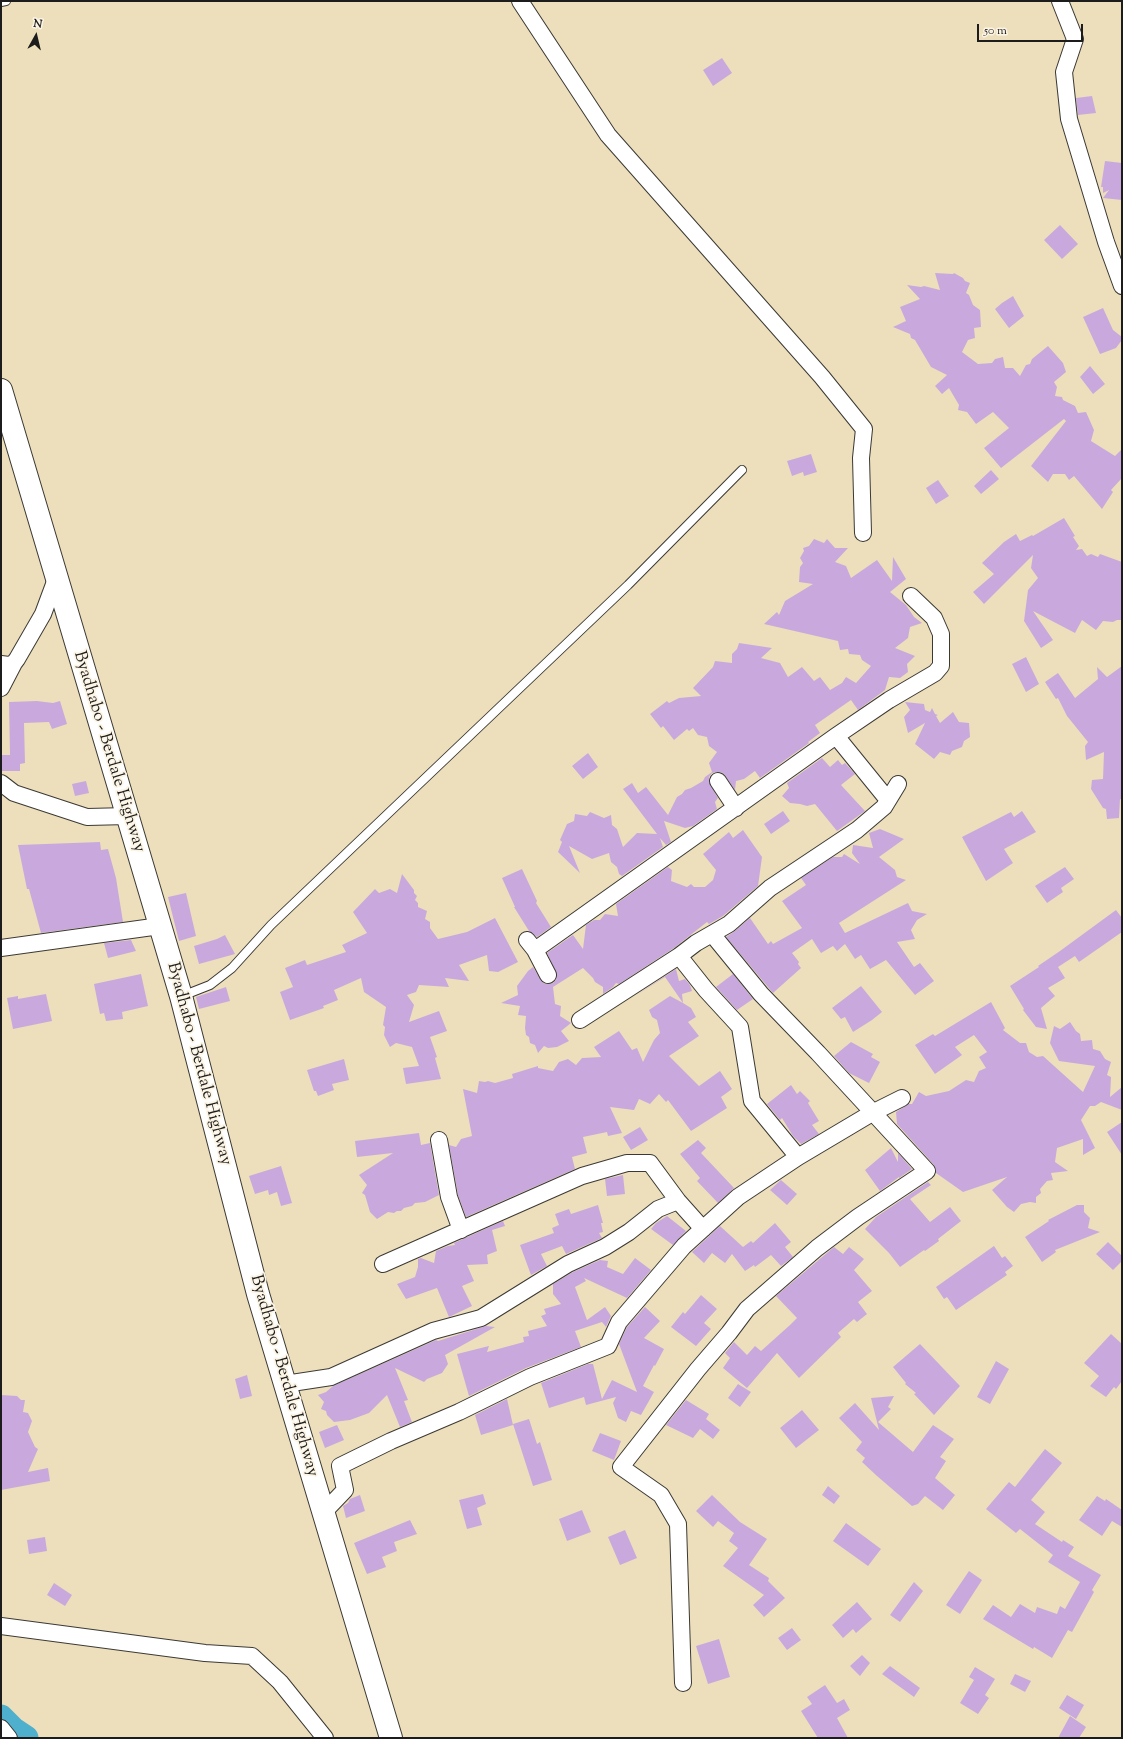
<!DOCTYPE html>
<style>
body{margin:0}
#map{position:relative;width:1123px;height:1739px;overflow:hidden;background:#eddfbc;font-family:"Sorts Mill Goudy",serif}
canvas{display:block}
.frame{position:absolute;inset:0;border:2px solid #1c1c1c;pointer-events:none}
.north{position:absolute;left:16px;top:16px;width:40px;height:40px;-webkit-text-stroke:3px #fcf5e5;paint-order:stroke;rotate:8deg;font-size:11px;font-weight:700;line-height:16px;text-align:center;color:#1c1c1c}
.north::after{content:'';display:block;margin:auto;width:14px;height:18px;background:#1c1c1c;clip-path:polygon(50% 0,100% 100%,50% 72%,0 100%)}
.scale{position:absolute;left:977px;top:24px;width:106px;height:18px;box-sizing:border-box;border:2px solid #1c1c1c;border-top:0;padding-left:5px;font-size:12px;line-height:14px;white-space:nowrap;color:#1c1c1c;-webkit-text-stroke:3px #fcf5e5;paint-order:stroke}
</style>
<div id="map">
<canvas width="1123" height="1739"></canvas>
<div class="frame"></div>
<div class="north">N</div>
<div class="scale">50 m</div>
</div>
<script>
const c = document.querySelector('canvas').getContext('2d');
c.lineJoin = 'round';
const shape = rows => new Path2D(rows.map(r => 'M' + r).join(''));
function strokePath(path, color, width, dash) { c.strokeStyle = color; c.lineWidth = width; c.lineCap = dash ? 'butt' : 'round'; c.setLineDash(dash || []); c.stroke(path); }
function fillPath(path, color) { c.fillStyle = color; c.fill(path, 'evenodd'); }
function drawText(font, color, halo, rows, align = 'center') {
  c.font = font + ' "Sorts Mill Goudy",serif'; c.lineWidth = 3.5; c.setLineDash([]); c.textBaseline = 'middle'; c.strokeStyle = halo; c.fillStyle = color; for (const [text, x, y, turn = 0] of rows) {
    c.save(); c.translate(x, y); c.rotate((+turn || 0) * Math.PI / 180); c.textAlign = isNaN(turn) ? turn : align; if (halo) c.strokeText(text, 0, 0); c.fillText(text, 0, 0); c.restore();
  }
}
strokePath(shape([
 [1,1717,14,1730,26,1738]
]), '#4fb0ce', 25);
fillPath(shape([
 [722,58,732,73,713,86,703,70],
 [1092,96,1096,113,1078,115,1076,98],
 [1105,161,1122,163,1122,200,1103,198,1109,190,1103,193,1103,187,1101,187],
 [1060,225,1078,244,1062,259,1044,240],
 [935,273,953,274,954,273,963,278,965,281,970,283,966,293,969,295,973,305,980,310,981,327,974,328,975,338,968,340,962,352,978,364,992,363,995,359,1003,357,1005,368,1013,368,1020,376,1026,365,1030,364,1032,359,1048,346,1063,363,1066,372,1054,382,1057,387,1055,396,1062,397,1063,400,1075,406,1078,413,1086,412,1094,430,1091,441,1115,456,1122,449,1122,478,1111,490,1113,492,1102,509,1074,476,1069,480,1065,474,1053,474,1048,482,1031,466,1066,421,1064,419,1001,468,984,448,1009,428,993,412,976,424,967,412,958,410,959,405,949,388,942,394,935,386,947,375,931,367,915,340,911,338,910,334,893,327,906,321,900,307,920,299,907,285,921,287,924,286,940,290],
 [1013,296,1024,316,1009,328,995,309,1002,303],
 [1103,308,1113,330,1122,337,1122,340,1116,348,1100,354,1083,317],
 [1090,366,1105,384,1093,394,1080,377],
 [811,454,817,472,804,476,803,472,792,476,787,461],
 [991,470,999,479,981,494,974,486],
 [938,480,949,496,936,504,926,488],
 [1064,518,1075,536,1073,537,1079,546,1076,550,1082,549,1087,556,1091,554,1098,557,1100,554,1122,562,1122,620,1117,620,1113,622,1103,621,1096,630,1082,620,1075,633,1033,611,1053,640,1041,648,1024,621,1028,590,1038,578,1031,568,1033,555,984,604,973,592,994,574,982,563,1004,542,1016,534,1020,541,1032,535,1033,536],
 [814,539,824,543,827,539,835,548,848,548,835,562,846,566,851,578,877,560,892,581,893,557,906,579,890,592,906,605,914,617,922,623,910,627,908,638,895,648,915,656,907,664,908,672,900,678,889,677,885,690,858,710,851,700,815,725,820,733,808,742,809,743,760,778,755,771,744,779,736,781,735,790,723,773,717,772,712,773,709,777,709,782,718,798,715,802,717,809,693,826,685,828,664,821,671,842,666,845,660,838,663,847,622,876,619,874,617,867,611,862,609,853,592,859,569,846,580,873,558,852,562,842,560,840,567,824,574,821,575,814,587,816,590,812,604,818,611,815,612,825,617,829,623,847,637,833,657,834,623,789,632,783,638,793,646,787,668,815,677,797,682,794,685,790,691,788,703,781,705,777,712,772,709,763,717,752,709,746,707,737,698,735,693,728,689,731,687,729,674,740,663,726,661,728,650,714,667,701,669,703,679,698,701,696,693,688,713,667,715,661,732,663,732,654,737,649,739,643,772,648,761,658,780,663,788,677,802,667,814,681,820,677,830,690,842,683,846,677,856,683,871,666,862,660,860,655,849,654,848,649,840,650,838,641,764,624,777,612,779,615,785,601,813,584,799,582,800,567,803,563,800,558,804,551,803,548,809,546],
 [1026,657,1039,684,1026,692,1012,664],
 [1122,666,1122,800,1120,799,1119,818,1107,819,1106,809,1103,808,1091,789,1092,780,1103,779,1104,752,1086,760,1085,746,1088,742,1067,716,1058,698,1056,699,1045,682,1058,673,1075,698,1098,679,1097,667,1107,677],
 [37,701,53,703,60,701,67,724,52,729,49,722,24,723,25,763,20,764,20,771,1,771,1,755,10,755,9,702],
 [905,702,924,704,925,710,930,712,932,708,935,714,938,715,936,716,940,723,953,712,959,722,969,723,970,737,964,741,962,747,952,751,950,755,940,752,934,759,915,744,925,723,908,733,904,717,910,710],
 [588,753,598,767,583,779,572,766],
 [822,758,830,767,838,760,842,765,845,763,855,774,841,785,865,811,837,831,815,804,807,806,800,804,790,803,782,796,789,788,787,783],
 [86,781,89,793,75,796,72,784],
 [783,811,790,821,771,834,764,824],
 [1022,811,1036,832,1004,849,1013,863,986,881,962,837,1011,812,1014,817],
 [880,829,904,839,879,857,895,870,897,877,906,880,839,923,845,933,908,903,912,911,927,914,917,920,911,930,915,939,897,942,914,967,920,963,934,981,915,995,886,960,870,969,861,955,855,959,845,944,837,951,833,946,821,953,812,939,792,953,799,962,798,964,801,968,773,993,726,937,735,931,750,918,768,944,771,941,773,944,802,928,782,901,806,885,801,878,833,857,842,857,844,854,860,864,852,853,853,845,873,848,869,833],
 [743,830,762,857,758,886,723,916,709,924,707,922,674,948,619,984,616,983,613,987,603,994,603,987,595,982,593,978,583,968,553,987,555,1004,561,1006,560,1016,571,1023,561,1031,569,1041,557,1047,548,1048,544,1046,538,1053,535,1045,530,1043,529,1037,526,1035,525,1028,526,1016,518,1015,520,1006,501,1003,518,995,517,986,528,971,533,967,543,983,548,984,553,983,556,980,557,975,547,953,573,935,583,949,586,925,594,920,600,920,605,914,618,916,616,904,668,867,672,870,671,881,687,887,691,884,694,887,705,887,713,880,716,870,703,854,729,832,733,838],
 [100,842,101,850,108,849,116,878,123,922,41,933,29,889,27,889,18,845],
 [1065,867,1074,879,1061,888,1063,892,1047,903,1035,886],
 [522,869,537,901,536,903,551,927,537,937,529,931,514,907,515,907,502,878],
 [402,874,414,890,414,893,417,896,415,900,418,903,418,907,427,911,425,919,430,922,430,928,438,939,467,932,495,918,518,962,498,972,489,971,487,955,459,965,469,981,445,978,449,987,419,985,416,992,407,995,414,1005,409,1022,439,1011,447,1031,430,1037,437,1057,435,1058,441,1079,406,1084,403,1068,419,1066,412,1047,396,1043,390,1047,384,1035,385,1027,383,1025,386,1007,364,992,361,978,334,990,338,1000,323,1006,324,1008,290,1020,280,992,293,987,285,968,305,960,307,965,346,952,342,945,367,933,353,912,375,889,379,893,390,889,397,893],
 [186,893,196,936,179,941,168,897],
 [1116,910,1122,918,1122,932,1079,962,1075,956,1058,967,1065,978,1048,988,1055,996,1041,1008,1047,1029,1036,1027,1023,1010,1024,1009,1010,986,1039,967,1038,966,1060,951],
 [225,935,235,954,199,964,194,946,217,939],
 [131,940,136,951,108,958,104,943],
 [676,969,679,981,685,979,690,985,692,991,682,994,683,1003,691,1008,696,1017,688,1022,699,1036,669,1056,699,1086,720,1071,732,1089,721,1097,727,1108,691,1131,668,1100,666,1102,659,1094,650,1104,639,1099,634,1110,610,1107,622,1133,608,1136,607,1132,583,1137,587,1153,572,1157,575,1169,466,1217,458,1195,449,1145,456,1147,461,1139,472,1136,463,1089,477,1093,479,1081,485,1082,488,1081,495,1083,513,1078,512,1074,538,1066,538,1068,553,1071,559,1062,568,1059,576,1065,582,1058,601,1057,594,1047,619,1031,632,1050,637,1048,643,1062,654,1040,660,1033,657,1020,652,1017,649,1010,670,996,683,1003,665,977,635,996],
 [141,974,148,1006,122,1012,123,1019,106,1021,104,1013,100,1014,94,984],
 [733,974,753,999,737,1010,716,987],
 [861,986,882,1012,872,1020,853,1032,845,1017,841,1019,832,1008],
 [226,987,230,1001,199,1009,196,997],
 [46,994,52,1021,13,1029,7,998,18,996,18,999],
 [991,1002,1005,1028,1003,1030,1020,1043,1026,1043,1029,1052,1037,1057,1043,1056,1083,1092,1095,1066,1059,1061,1050,1043,1054,1026,1060,1029,1070,1022,1076,1031,1080,1034,1081,1041,1092,1040,1093,1049,1100,1051,1105,1059,1111,1062,1107,1075,1111,1077,1110,1097,1122,1087,1122,1110,1101,1102,1095,1106,1090,1106,1081,1120,1095,1148,1083,1155,1083,1139,1057,1148,1055,1162,1068,1171,1051,1173,1053,1180,1047,1181,1040,1189,1041,1193,1036,1197,1036,1203,1030,1202,1021,1204,1014,1212,1007,1207,992,1190,1007,1177,963,1192,936,1173,934,1165,897,1124,896,1112,909,1104,912,1104,919,1092,926,1096,949,1091,966,1080,974,1082,979,1071,986,1068,979,1057,987,1052,974,1035,955,1047,962,1055,935,1074,915,1045,933,1034,935,1036],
 [851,1042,873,1054,871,1057,880,1062,869,1083,849,1073,834,1056],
 [344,1059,349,1080,332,1084,334,1090,318,1096,316,1091,314,1091,307,1070],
 [791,1085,797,1094,800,1091,810,1101,808,1103,819,1121,812,1125,819,1134,801,1144,793,1136,782,1118,780,1120,767,1104],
 [1122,1122,1122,1155,1107,1132],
 [640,1127,648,1140,631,1150,623,1137],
 [419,1133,421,1145,430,1143,439,1195,425,1202,415,1203,412,1206,404,1208,401,1211,397,1211,394,1213,388,1212,377,1219,370,1212,365,1195,362,1193,367,1185,359,1175,393,1153,357,1157,355,1141],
 [698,1140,706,1148,701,1153,734,1188,718,1203,697,1181,700,1178,680,1154],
 [891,1148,898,1162,898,1153,912,1169,899,1178,899,1177,880,1191,865,1170],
 [281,1166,292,1203,281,1206,277,1192,269,1195,268,1190,255,1194,249,1176],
 [623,1175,625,1194,607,1196,605,1179],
 [781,1180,797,1194,787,1205,770,1190],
 [928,1182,931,1185,910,1199,930,1222,950,1207,961,1221,938,1239,939,1241,925,1251,924,1250,900,1267,889,1253,865,1229,876,1217],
 [598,1205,603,1223,601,1223,603,1232,599,1233,602,1238,566,1254,562,1246,541,1254,547,1266,531,1275,520,1245,554,1233,552,1228,559,1225,555,1214,569,1209,571,1214],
 [1077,1205,1084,1205,1084,1212,1090,1218,1088,1228,1100,1232,1055,1250,1056,1252,1042,1262,1025,1237,1049,1221,1048,1220],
 [667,1216,686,1231,673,1245,651,1229,656,1223],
 [503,1221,505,1226,492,1230,497,1251,487,1255,488,1264,467,1265,474,1281,462,1286,472,1306,449,1317,437,1288,406,1299,397,1284,415,1277,418,1267,418,1259,421,1258,434,1263,436,1251,448,1246,455,1245,454,1243],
 [775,1223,791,1242,785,1247,793,1257,781,1266,771,1255,755,1267,754,1265,745,1271,732,1254,725,1263,712,1253,704,1263,692,1252,720,1226,743,1247,751,1241,753,1243],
 [1108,1242,1122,1256,1122,1261,1113,1270,1096,1254],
 [994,1246,1002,1258,1005,1256,1013,1266,1005,1272,1007,1275,956,1310,947,1297,944,1299,936,1287],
 [834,1247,843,1254,849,1247,864,1259,854,1270,872,1291,858,1302,867,1314,857,1322,854,1319,838,1333,841,1337,799,1378,777,1353,747,1388,723,1368,730,1358,725,1353,734,1342,747,1355,755,1346,761,1351,790,1325,797,1318,776,1296],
 [635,1258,651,1270,627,1298,584,1278,586,1281,575,1287,587,1320,605,1307,611,1316,606,1327,602,1322,575,1331,581,1347,526,1368,469,1396,457,1354,489,1346,487,1352,524,1342,523,1337,529,1336,528,1331,547,1326,541,1316,546,1314,544,1309,561,1304,553,1294,553,1284,573,1272,600,1260,608,1261,607,1267,623,1274],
 [701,1295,717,1309,704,1323,711,1329,696,1346,671,1327,683,1312,685,1314],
 [645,1307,660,1321,644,1338,664,1349,655,1366,654,1365,643,1386,654,1392,641,1415,631,1411,626,1422,618,1418,613,1403,616,1397,586,1405,584,1397,549,1408,541,1383,588,1364,593,1364,602,1399,612,1380,637,1392,619,1344,627,1327],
 [486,1326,495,1327,445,1355,448,1364,442,1373,427,1379,424,1382,395,1368,408,1400,404,1401,412,1422,400,1427,387,1395,369,1413,350,1420,334,1422,327,1415,326,1411,321,1409,324,1402,318,1395,326,1392,333,1386,436,1340,438,1341],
 [1111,1334,1122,1344,1122,1381,1116,1389,1114,1387,1106,1397,1090,1386,1099,1376,1084,1363],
 [920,1344,960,1386,934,1415,914,1394,916,1393,905,1384,906,1383,893,1367],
 [996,1361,1009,1369,990,1404,977,1397],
 [247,1375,252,1396,240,1399,235,1379],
 [738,1384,751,1392,740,1407,728,1398],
 [1,1395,17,1396,21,1400,25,1400,23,1412,28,1413,32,1421,28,1432,35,1447,38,1449,28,1472,48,1468,50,1481,1,1490],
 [894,1396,888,1407,891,1409,878,1422,913,1452,933,1425,954,1439,940,1457,946,1461,935,1478,955,1495,943,1510,925,1496,918,1504,912,1506,877,1476,862,1462,865,1458,856,1450,862,1442,839,1418,855,1403,879,1430,871,1398],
 [507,1399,513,1425,481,1435,475,1415],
 [686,1400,709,1414,706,1419,720,1430,713,1439,700,1429,693,1438,666,1425],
 [802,1410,819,1430,796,1448,780,1428],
 [529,1419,537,1444,540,1442,552,1480,533,1486,513,1424],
 [337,1425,344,1440,325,1448,319,1432],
 [600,1433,621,1441,614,1460,592,1451],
 [1045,1449,1062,1463,1031,1500,1045,1512,1035,1524,1062,1542,1063,1540,1074,1547,1068,1556,1101,1575,1092,1590,1094,1592,1072,1632,1068,1630,1052,1658,1034,1647,1033,1649,983,1619,993,1605,1011,1617,1020,1604,1035,1613,1037,1607,1057,1614,1060,1606,1065,1609,1080,1582,1048,1562,1053,1555,1020,1529,1016,1533,986,1509,1009,1482,1015,1487],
 [828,1486,840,1496,834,1504,822,1495],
 [483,1494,486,1504,477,1508,482,1525,467,1529,459,1500],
 [360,1495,365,1511,346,1518,343,1506,348,1503,350,1499],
 [712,1495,740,1522,767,1539,749,1565,769,1578,768,1581,785,1598,764,1617,753,1605,764,1595,723,1566,738,1548,729,1541,734,1533,718,1521,713,1527,696,1511],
 [1097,1496,1105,1501,1106,1499,1122,1510,1122,1527,1112,1521,1102,1536,1079,1520],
 [582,1510,591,1532,567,1541,559,1519],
 [410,1520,417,1534,394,1542,397,1551,382,1557,386,1567,367,1574,354,1543],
 [846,1523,881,1549,868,1566,833,1541],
 [625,1530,637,1558,620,1565,608,1537],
 [45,1537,47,1551,29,1554,27,1540],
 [969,1571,982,1580,960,1614,946,1605],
 [914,1582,923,1591,900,1622,890,1615],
 [54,1583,72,1595,65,1606,47,1595],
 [857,1602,872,1619,856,1633,853,1629,843,1638,832,1625],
 [792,1628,801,1640,787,1650,778,1638],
 [719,1639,730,1677,708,1684,696,1646],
 [862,1655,870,1663,860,1676,850,1666],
 [890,1666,920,1688,914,1697,882,1674],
 [975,1667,995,1679,985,1695,989,1698,978,1714,960,1703,974,1680,969,1677],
 [1015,1674,1031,1681,1025,1692,1010,1684],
 [825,1685,837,1703,844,1699,850,1710,837,1718,848,1738,818,1738,801,1711,812,1704,807,1697],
 [1067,1695,1084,1705,1076,1719,1059,1708],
 [1070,1716,1086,1727,1079,1738,1058,1738]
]), '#c9a9dd');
const service = shape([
 [1,2,6,1],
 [182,996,210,985,232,968,271,925,628,585,742,470]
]);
const minor = shape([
 [520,1,608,135,822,377,864,429,861,458,863,533],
 [1060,1,1075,39,1064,72,1069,119,1106,242,1122,286],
 [1,664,9,665,14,663,17,659,43,614,56,579],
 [1,688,14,663],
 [836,736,888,800],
 [718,781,736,808],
 [1,783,14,793,87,817,128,816],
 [527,940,535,950,548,975],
 [1,948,160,926],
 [535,950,836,736,889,700,935,673,941,666,941,634,934,618,911,596],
 [679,956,706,990,740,1027,752,1101,798,1157],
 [580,1020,679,956,696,943,729,924,770,888,857,830,884,807,898,784],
 [439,1140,449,1197,461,1230],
 [383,1264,582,1176,627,1163,650,1163,678,1201,703,1229],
 [285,1384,331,1377,433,1331,481,1318,568,1264,605,1247,629,1232,658,1209,678,1201],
 [323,1513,345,1490,340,1466,391,1441,459,1412,530,1377,608,1346,619,1322,684,1246,738,1197,798,1157,872,1113,902,1098],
 [1,1626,205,1653,252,1656,280,1682,325,1738],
 [683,1683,678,1524,661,1495,621,1467,698,1369,729,1333,747,1309,817,1248,858,1217,927,1171,818,1053,761,994,712,934],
 [1,1728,9,1738]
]);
const primary = shape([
 [1,390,181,996,258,1294,391,1738]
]);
strokePath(service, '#3b3934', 10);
strokePath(minor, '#3b3934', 18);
strokePath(primary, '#3b3934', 24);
strokePath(service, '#fff', 8);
strokePath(minor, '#fff', 16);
strokePath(primary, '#fff', 22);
drawText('17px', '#1c1c1c', '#fcf5e5', [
 ["Byadhabo - Berdale Highway",108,752,73],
 ["Byadhabo - Berdale Highway",198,1064,75],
 ["Byadhabo - Berdale Highway",283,1376,74]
]);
</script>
